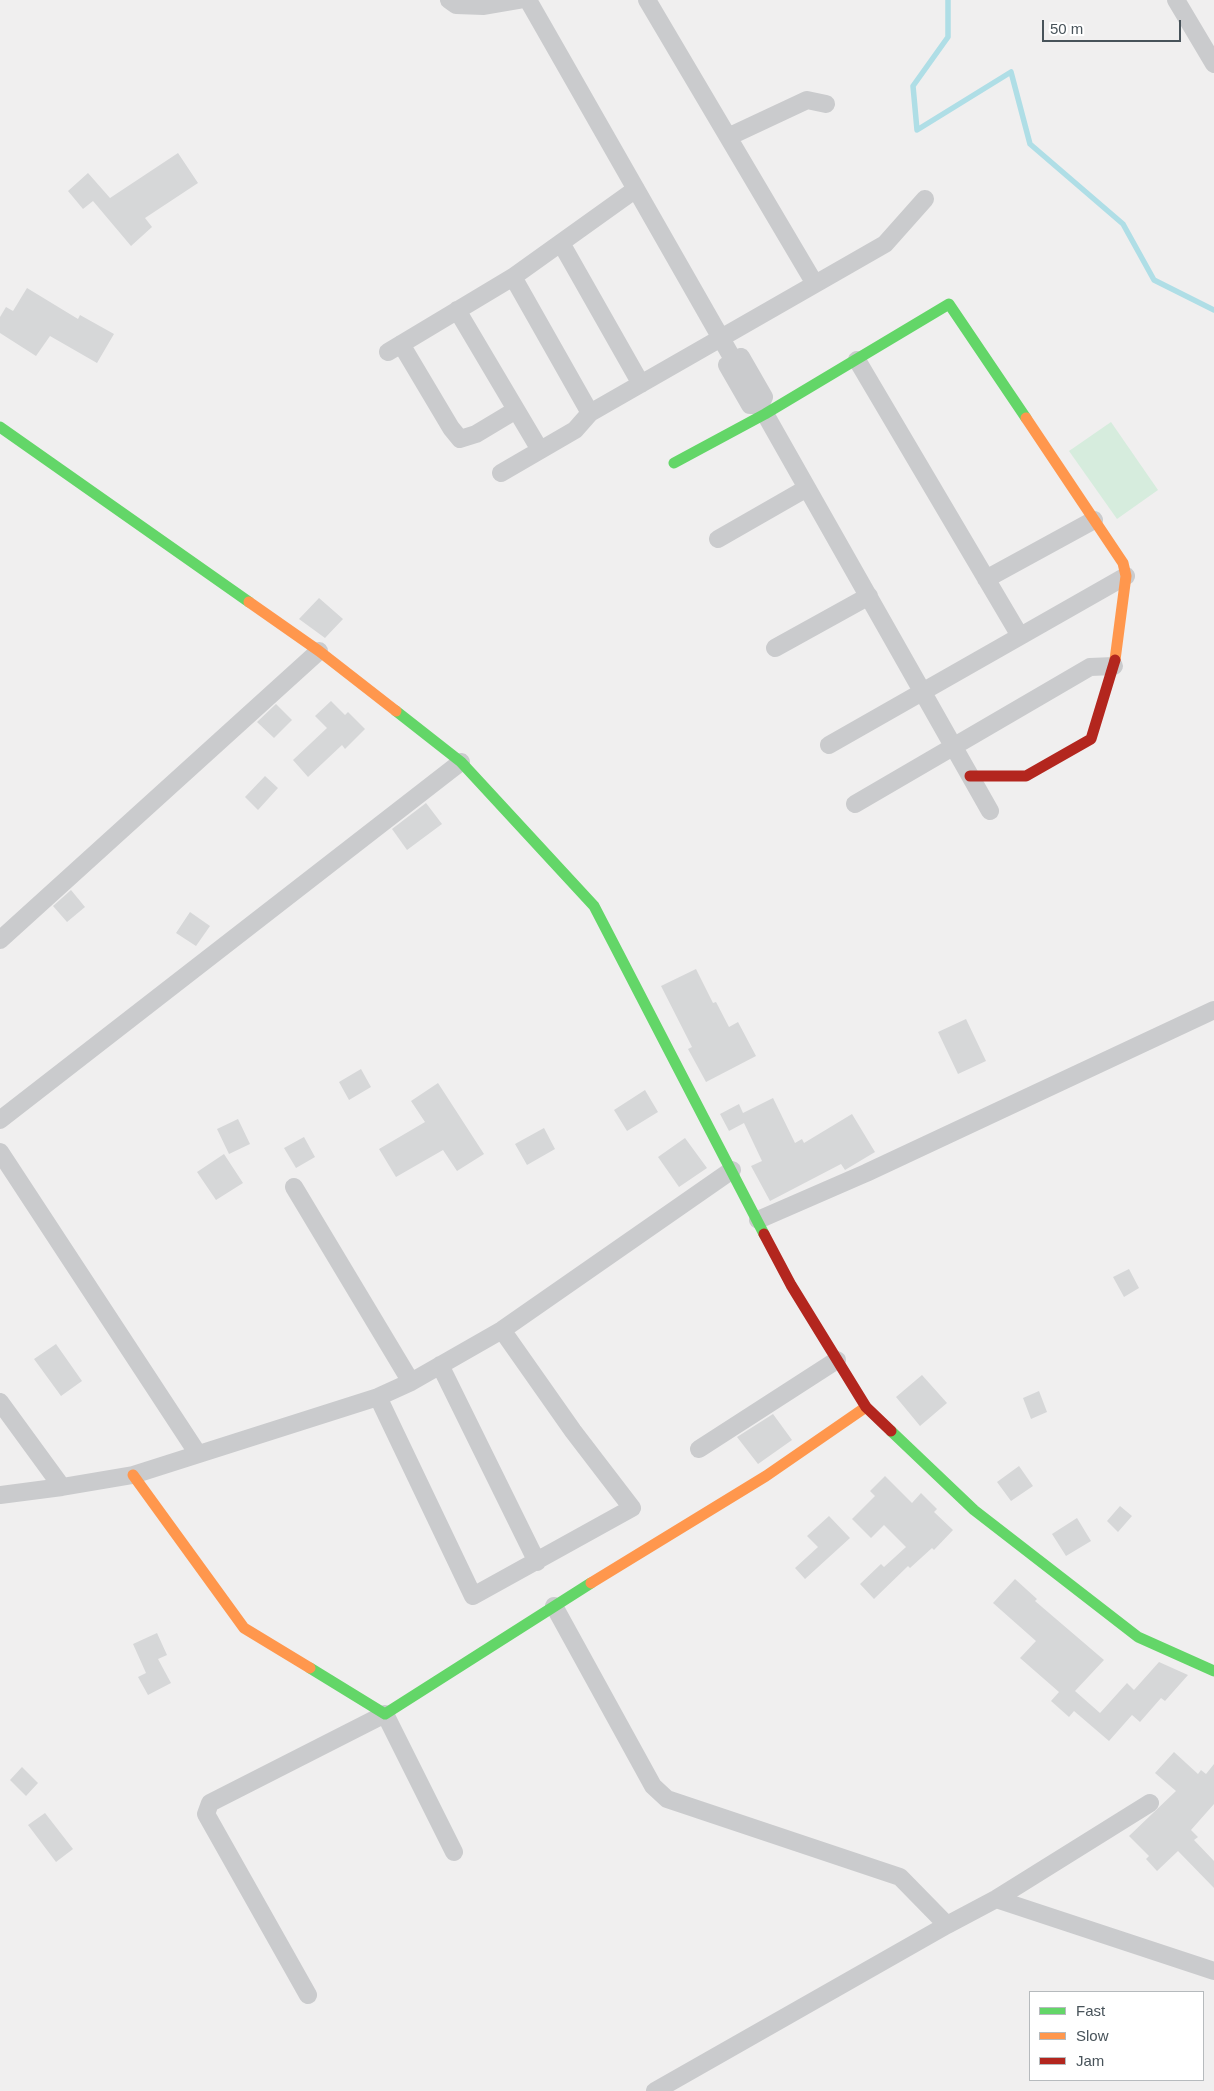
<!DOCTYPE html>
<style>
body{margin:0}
#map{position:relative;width:1214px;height:2091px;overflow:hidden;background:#f0efef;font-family:Helvetica,sans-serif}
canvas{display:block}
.legend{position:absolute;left:1029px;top:1991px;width:175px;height:90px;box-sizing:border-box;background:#fff;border:1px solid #b6babd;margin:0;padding:6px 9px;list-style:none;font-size:15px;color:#48535a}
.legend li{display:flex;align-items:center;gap:10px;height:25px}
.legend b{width:25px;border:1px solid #b6babd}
.scale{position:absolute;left:1042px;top:20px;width:139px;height:22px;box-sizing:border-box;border:2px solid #48535a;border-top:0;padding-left:6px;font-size:15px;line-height:18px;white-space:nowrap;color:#48535a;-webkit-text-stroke:4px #fff;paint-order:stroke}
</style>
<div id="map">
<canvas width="1214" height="2091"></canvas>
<ul class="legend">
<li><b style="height:6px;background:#63d668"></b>Fast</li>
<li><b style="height:6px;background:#ff974d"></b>Slow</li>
<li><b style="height:6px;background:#b3261e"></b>Jam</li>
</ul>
<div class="scale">50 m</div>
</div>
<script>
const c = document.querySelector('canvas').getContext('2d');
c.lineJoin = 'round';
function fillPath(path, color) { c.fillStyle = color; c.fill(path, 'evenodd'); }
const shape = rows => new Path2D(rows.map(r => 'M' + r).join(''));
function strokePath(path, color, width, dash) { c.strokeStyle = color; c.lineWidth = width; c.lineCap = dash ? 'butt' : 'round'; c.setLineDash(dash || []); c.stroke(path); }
fillPath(shape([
 [1111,422,1158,490,1117,519,1069,451]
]), '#d6ecdd');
strokePath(shape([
 [948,0,948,37,913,86,917,130,1011,72,1030,144,1123,224,1154,280,1214,310]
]), '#afdee6', 5.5);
fillPath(shape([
 [178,153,198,183,145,218,152,227,131,246,93,201,83,209,68,191,88,173,110,198],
 [27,288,78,319,80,315,114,334,97,363,50,336,36,356,0,333,0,317,6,307,13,311],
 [319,598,343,619,325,638,299,619],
 [331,701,345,715,348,712,365,729,345,749,342,745,308,777,293,760,327,728,315,716],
 [276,704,292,720,274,738,257,722],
 [265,776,278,788,258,810,245,797],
 [426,803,442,824,407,850,392,829],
 [71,890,85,907,67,922,53,906],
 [190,912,210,926,196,946,176,933],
 [696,969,713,1003,716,1002,729,1027,738,1022,756,1056,706,1082,688,1049,692,1047,661,986],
 [966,1019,986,1061,958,1074,938,1032],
 [361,1069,371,1087,349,1100,339,1082],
 [438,1083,484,1154,457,1171,443,1150,396,1177,379,1149,425,1122,411,1101],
 [645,1090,658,1112,627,1131,614,1110],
 [773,1098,795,1143,802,1139,804,1143,852,1114,875,1152,845,1170,841,1164,770,1201,751,1166,762,1161,744,1123,729,1131,720,1114,739,1104,743,1113],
 [238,1119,250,1144,229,1154,217,1129],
 [544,1128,555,1149,527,1165,515,1144],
 [304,1137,315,1157,296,1168,284,1148],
 [685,1138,707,1168,679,1187,658,1157],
 [224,1154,243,1183,216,1200,197,1172],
 [1129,1269,1139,1288,1124,1297,1113,1277],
 [56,1344,82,1381,61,1396,34,1359],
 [922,1375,947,1403,920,1426,896,1397],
 [1039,1391,1047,1412,1031,1419,1023,1398],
 [773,1414,792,1440,758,1464,737,1437],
 [1019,1466,1033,1486,1011,1501,997,1482],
 [885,1476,912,1503,921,1493,937,1509,934,1512,953,1530,934,1550,932,1548,910,1568,908,1566,874,1599,860,1584,881,1564,884,1567,906,1547,884,1525,871,1538,852,1519,875,1496,870,1491],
 [1120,1506,1132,1516,1118,1532,1107,1521],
 [829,1516,850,1538,805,1579,795,1568,818,1547,807,1536],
 [1077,1518,1091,1541,1066,1556,1052,1534],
 [1015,1579,1037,1599,1035,1601,1104,1660,1075,1691,1100,1713,1127,1683,1134,1690,1159,1662,1188,1675,1165,1701,1161,1698,1140,1722,1132,1715,1109,1741,1074,1711,1069,1717,1051,1701,1059,1692,1020,1658,1036,1641,993,1603],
 [157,1633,167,1655,158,1659,171,1683,148,1695,138,1677,146,1673,133,1644],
 [1174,1752,1198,1774,1201,1770,1206,1774,1214,1764,1214,1804,1191,1830,1198,1837,1194,1840,1214,1861,1214,1888,1178,1851,1157,1871,1146,1859,1149,1856,1129,1836,1176,1791,1155,1773],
 [22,1767,38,1783,26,1796,10,1780],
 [45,1813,73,1849,56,1862,28,1825]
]), '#d6d7d8');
strokePath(shape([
 [449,0,456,5,484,6,519,0],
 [528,0,734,361],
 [647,0,815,284],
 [1176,0,1214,64],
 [728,137,807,100,826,104],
 [561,243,641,384],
 [513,277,590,413],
 [457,310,540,450],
 [401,344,451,428,460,439,476,434,516,410],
 [388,352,513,277,636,189],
 [741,357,764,397,760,405,750,405,727,365,741,357],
 [857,360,1020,636],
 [760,405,990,811],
 [501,473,575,430,590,413,885,244,925,199],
 [718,539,807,488],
 [986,579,1094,520],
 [775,648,869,596],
 [829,745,1126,576],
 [855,804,1090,667,1114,666],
 [0,940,319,651],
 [0,1120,461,762],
 [0,1152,198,1454],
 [294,1187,411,1382],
 [758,1220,866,1173,1214,1010],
 [440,1365,537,1562],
 [378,1397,473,1596,632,1508,573,1431,502,1330],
 [0,1402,62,1487],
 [699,1449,837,1360],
 [0,1495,62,1487,133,1475,378,1397,411,1382,502,1330,732,1170],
 [554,1606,653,1786,667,1799,900,1877,947,1925,996,1899,1150,1803],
 [996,1899,1214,1971],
 [308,1995,206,1814,210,1803,385,1714,454,1852],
 [655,2091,947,1925]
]), '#cacbcd', 18);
strokePath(shape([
 [0,427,249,602],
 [674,463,765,414,949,304,1026,418],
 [396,711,461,762,594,906,764,1234],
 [891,1431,974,1510,1138,1637,1214,1671],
 [310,1668,385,1714,591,1583]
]), '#63d668', 11);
strokePath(shape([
 [1026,418,1123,563,1126,576,1115,660],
 [249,602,319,651,396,711],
 [133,1475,244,1628,310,1668],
 [591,1583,766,1476,866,1407]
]), '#ff974d', 11);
strokePath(shape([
 [970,776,1026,776,1091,739,1115,660],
 [764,1234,791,1285,866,1407,891,1431]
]), '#b3261e', 11);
</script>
